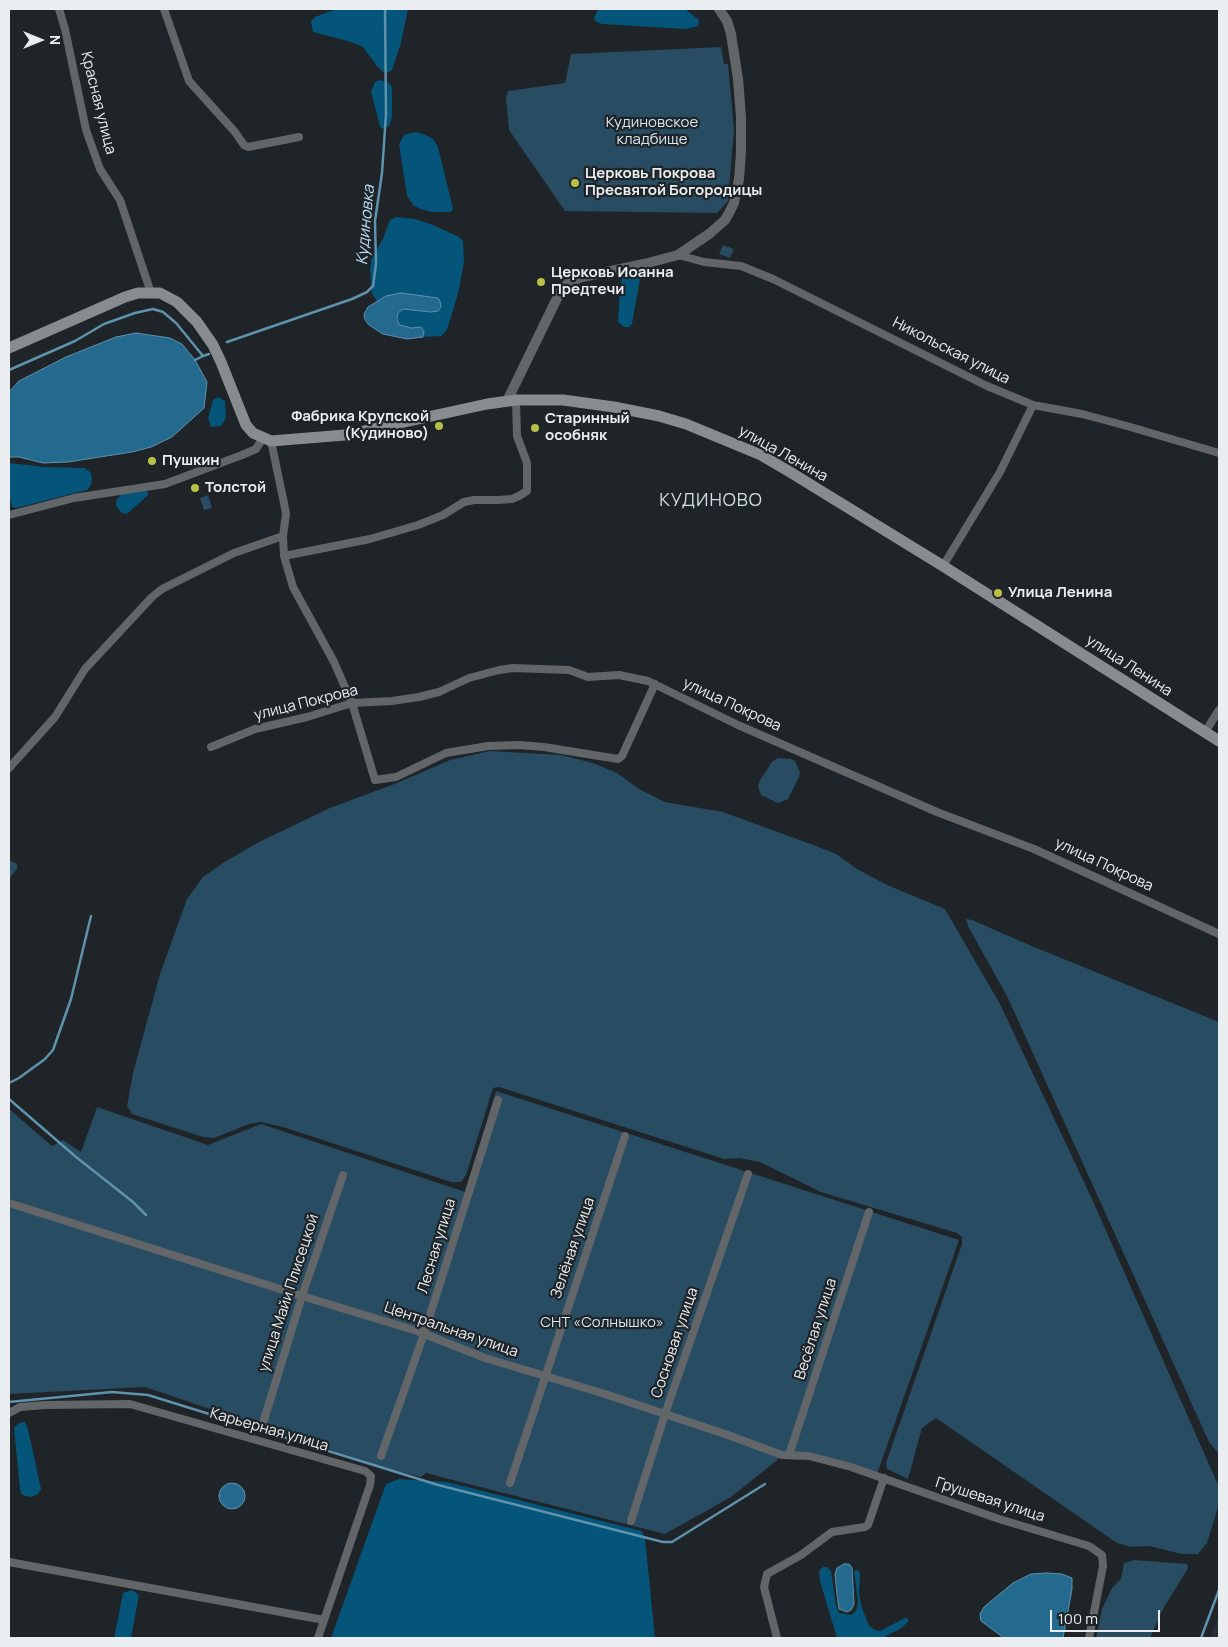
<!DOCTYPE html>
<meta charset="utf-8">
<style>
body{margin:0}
#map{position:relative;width:1228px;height:1647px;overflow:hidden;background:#1e2428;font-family:Manrope,sans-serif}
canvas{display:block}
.frame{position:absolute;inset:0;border:10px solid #eaeef1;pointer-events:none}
.north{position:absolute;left:15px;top:15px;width:50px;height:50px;-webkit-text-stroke:4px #1e2428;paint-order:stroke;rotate:90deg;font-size:14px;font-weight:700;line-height:20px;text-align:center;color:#eaeef1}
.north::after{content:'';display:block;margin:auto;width:18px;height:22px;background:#eaeef1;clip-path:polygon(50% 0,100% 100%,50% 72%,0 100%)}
.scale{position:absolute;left:1050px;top:1610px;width:110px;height:22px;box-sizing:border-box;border:2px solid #eaeef1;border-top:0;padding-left:6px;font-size:15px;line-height:18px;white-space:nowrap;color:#eaeef1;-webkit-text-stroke:4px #1e2428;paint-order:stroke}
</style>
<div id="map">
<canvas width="1228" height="1647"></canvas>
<div class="frame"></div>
<div class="north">N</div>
<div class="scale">100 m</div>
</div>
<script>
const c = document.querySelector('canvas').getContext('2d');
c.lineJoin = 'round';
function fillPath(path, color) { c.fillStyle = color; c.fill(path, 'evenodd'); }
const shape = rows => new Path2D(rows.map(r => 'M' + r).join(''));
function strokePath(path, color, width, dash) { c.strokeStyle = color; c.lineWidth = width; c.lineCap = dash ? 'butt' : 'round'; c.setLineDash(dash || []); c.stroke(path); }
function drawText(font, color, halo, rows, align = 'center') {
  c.font = font + ' Manrope,sans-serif'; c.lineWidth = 4.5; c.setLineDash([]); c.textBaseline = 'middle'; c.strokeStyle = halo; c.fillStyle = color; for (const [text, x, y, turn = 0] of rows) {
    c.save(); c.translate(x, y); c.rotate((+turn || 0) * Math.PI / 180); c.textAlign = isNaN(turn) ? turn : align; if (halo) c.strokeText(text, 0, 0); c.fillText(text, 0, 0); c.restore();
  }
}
fillPath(shape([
 [1219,1616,1219,1638,1210,1638]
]), '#233037');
fillPath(shape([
 [721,47,724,64,728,64,734,129,728,201,717,213,565,211,509,130,506,98,508,91,565,83,571,54],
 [723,245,734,249,730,258,719,254],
 [208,495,212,508,204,510,200,498],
 [490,751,561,755,593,763,617,773,639,789,665,802,723,812,816,846,836,854,857,869,887,885,945,909,1000,1004,1092,1199,1219,1487,1219,1504,1207,1543,1198,1554,1182,1554,1149,1546,1131,1547,1117,1543,936,1418,922,1428,908,1479,887,1469,886,1463,962,1244,962,1237,957,1233,821,1192,760,1162,740,1158,724,1159,499,1087,493,1088,466,1175,461,1182,451,1182,283,1127,260,1122,249,1124,214,1138,203,1137,132,1114,127,1106,133,1073,160,974,187,899,203,877,223,863,257,843,330,808,397,783,450,760],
 [778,758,791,759,795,761,800,772,799,777,788,799,778,803,761,795,758,786,760,780,772,762],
 [9,860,17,864,17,869,9,879],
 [966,919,972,920,1034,947,1219,1022,1219,1454,1209,1442,1007,996,969,928],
 [496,1091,959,1240,876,1477,822,1460,781,1457,731,1497,665,1534,445,1478,426,1473,421,1477,388,1469,145,1387,9,1394,9,1109,52,1146,63,1140,81,1152,97,1107,208,1145,261,1124,465,1192],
 [1134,1560,1187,1564,1188,1568,1163,1609,1150,1638,1096,1638,1102,1609,1112,1588,1121,1579,1124,1563]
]), '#284c61');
fillPath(shape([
 [336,9,408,9,401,43,392,70,389,72,383,72,377,66,363,47,348,41,313,32,311,21,315,17],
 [601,9,685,9,699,20,698,26,686,29,602,24,595,21,594,17,598,10],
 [380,80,389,83,392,87,392,117,389,126,382,129,380,126,371,92,375,82],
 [415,132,426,135,434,140,438,147,453,209,451,212,431,212,421,209,414,206,407,196,399,144,404,135],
 [396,217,415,219,433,225,459,237,463,241,464,261,459,290,447,330,441,336,423,337,424,332,418,327,411,328,400,325,397,320,398,313,402,309,431,312,386,296,377,301,372,294,370,268,372,257,383,239,390,220],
 [638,270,641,273,632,324,629,327,624,327,618,322,620,292,622,278,625,272],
 [219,397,225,401,226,418,221,426,211,427,208,418,213,400],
 [9,463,45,467,85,468,90,472,92,478,91,485,87,490,16,508,12,507,9,495],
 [146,491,148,492,148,495,127,514,122,513,119,510,116,505,117,499,122,494],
 [25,1422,28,1429,41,1489,38,1494,31,1497,22,1495,20,1489,14,1428,19,1423],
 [399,1479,447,1482,642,1531,645,1538,655,1638,331,1638,386,1484],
 [823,1567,827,1567,831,1571,836,1605,839,1613,851,1615,856,1611,858,1603,854,1571,858,1570,860,1573,859,1594,862,1608,869,1626,875,1630,880,1631,905,1618,908,1619,908,1622,900,1629,882,1638,837,1638,820,1581,819,1571],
 [132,1590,139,1595,131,1638,114,1638,123,1593]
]), '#045579');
const water = shape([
 [401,293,438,298,440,301,441,307,438,311,431,312,403,309,398,313,397,320,400,325,411,328,421,327,424,332,423,337,407,339,383,334,369,325,365,320,364,314,368,307,386,296,401,293],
 [136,333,170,338,182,344,195,360,207,382,204,408,172,437,151,447,132,452,68,462,43,463,19,457,9,457,9,392,19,381,66,357,116,337,136,333],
 '219 1496a13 13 0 1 1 26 0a13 13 0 1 1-26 0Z',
 [844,1564,849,1564,852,1568,854,1604,851,1610,847,1612,839,1609,837,1594,835,1574,837,1568,844,1564],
 [1047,1573,1062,1574,1072,1578,1072,1589,1063,1638,1004,1638,981,1621,980,1614,984,1607,1013,1583,1031,1574,1047,1573]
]);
fillPath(water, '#246a8e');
strokePath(water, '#5f92ac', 1);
strokePath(shape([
 [227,342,352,299,367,292,373,286,376,264,375,221,382,173,386,114,385,9],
 [195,360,203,356],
 [9,370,75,341,104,324,135,313,153,309,163,312,176,323,203,356,209,354],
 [9,1083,19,1078,45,1059,53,1050,71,999,91,916],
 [9,1099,76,1157,133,1202,146,1215],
 [9,1402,112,1392,148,1395,438,1485,663,1542,672,1542,765,1484],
 [1201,1638,1219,1590]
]), '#5f92ac', 2.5);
strokePath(shape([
 [59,9,65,29,86,130,100,169,120,200,151,293],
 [164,9,189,81,235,132,244,145,248,147,299,137],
 [678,255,704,262,741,266,773,279,987,386,1033,405,1082,414,1127,426,1219,453],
 [271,441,284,503,286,514,283,536,284,556,293,587,334,662,352,703,375,780,396,777,446,753,488,746,519,745,544,747,618,759,622,756,655,684],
 [9,515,74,498,165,484,242,455,256,449,263,438],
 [284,556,370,539,418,525,443,515,464,502,474,500,498,500,512,499,519,496,527,491,527,463,517,436,516,400],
 [943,566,1000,472,1033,405],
 [1205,732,1219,710],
 [211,747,255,729,307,717,352,703,392,701,419,697,439,692,469,678,499,670,513,668,569,670,588,677,619,675,648,681,738,725,937,812,1034,849,1219,934],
 [9,768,55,717,85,669,152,597,162,589,234,553,283,536],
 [9,1203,302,1296,417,1331,485,1358,605,1394,725,1434,782,1455,809,1456,851,1467,999,1519,1089,1546,1102,1555,1103,1566,1089,1638],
 [9,1413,20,1407,45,1405,130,1404,365,1471,371,1476,370,1485,318,1638],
 [264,1420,302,1296,343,1175],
 [789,1455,869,1212],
 [381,1456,424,1334,498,1100],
 [510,1483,625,1136],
 [631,1521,665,1414,748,1174],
 [9,1562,324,1620],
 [777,1638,764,1587,767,1574,801,1555,832,1532,865,1527,868,1525,884,1478]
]), '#626668', 8);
strokePath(shape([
 [507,401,562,288,570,282,582,277,644,264,678,255,709,234,725,220,729,213,734,203,739,179,741,152,741,117,738,79,731,34,727,21,719,9]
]), '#626668', 10);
strokePath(shape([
 [9,348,125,297,138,293,160,293,177,302,197,322,213,345,221,362,246,425,253,433,271,441,345,435,487,404,516,400,563,400,614,407,659,416,686,424,761,455,790,472,943,566,1219,741]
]), '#868c8f', 11);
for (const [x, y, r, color] of [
 [575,183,5,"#b9c046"],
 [541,282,5,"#b9c046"],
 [439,426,5,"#b9c046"],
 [535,428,5,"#b9c046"],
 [152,461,5,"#b9c046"],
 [195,488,5,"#b9c046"],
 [998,593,5,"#b9c046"]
]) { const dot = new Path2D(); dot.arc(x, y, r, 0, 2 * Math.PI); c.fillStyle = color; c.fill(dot); strokePath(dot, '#1e2428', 2); }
drawText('15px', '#eaeef1', '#1e2428', [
 ["Красная улица",98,103,76],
 ["Никольская улица",951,351,27],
 ["улица Ленина",783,454,29],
 ["улица Ленина",1129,666,33],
 ["улица Покрова",306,703,-14],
 ["улица Покрова",732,705,25],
 ["улица Покрова",1104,865,25],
 ["Лесная улица",437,1246,-73],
 ["Зелёная улица",573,1248,-71],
 ["улица Майи Плисецкой",289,1293,-72],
 ["Весёлая улица",816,1329,-72],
 ["Центральная улица",451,1330,19],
 ["Сосновая улица",675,1343,-71],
 ["Карьерная улица",269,1430,16],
 ["Грушевая улица",990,1500,18]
]);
drawText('15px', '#d5e7f2', '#1e2428', [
 ["Кудиновское",652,123],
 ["кладбище",652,140],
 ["СНТ «Солнышко»",602,1323]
]);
drawText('bold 15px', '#eaeef1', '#1e2428', [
 ["Церковь Покрова",585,174],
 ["Пресвятой Богородицы",585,191],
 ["Церковь Иоанна",551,273],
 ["Предтечи",551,290],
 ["Фабрика Крупской",429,417,"right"],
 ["(Кудиново)",429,434,"right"],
 ["Старинный",545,419],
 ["особняк",545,436],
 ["Пушкин",162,461],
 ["Толстой",205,488],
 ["Улица Ленина",1008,593]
], 'left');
drawText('italic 16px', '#baddf4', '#1e2428', [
 ["Кудиновка",366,225,-85]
]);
c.letterSpacing = '1px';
drawText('18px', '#d4dde3', '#1e2428', [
 ["КУДИНОВО",711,501]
]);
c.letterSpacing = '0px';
</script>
